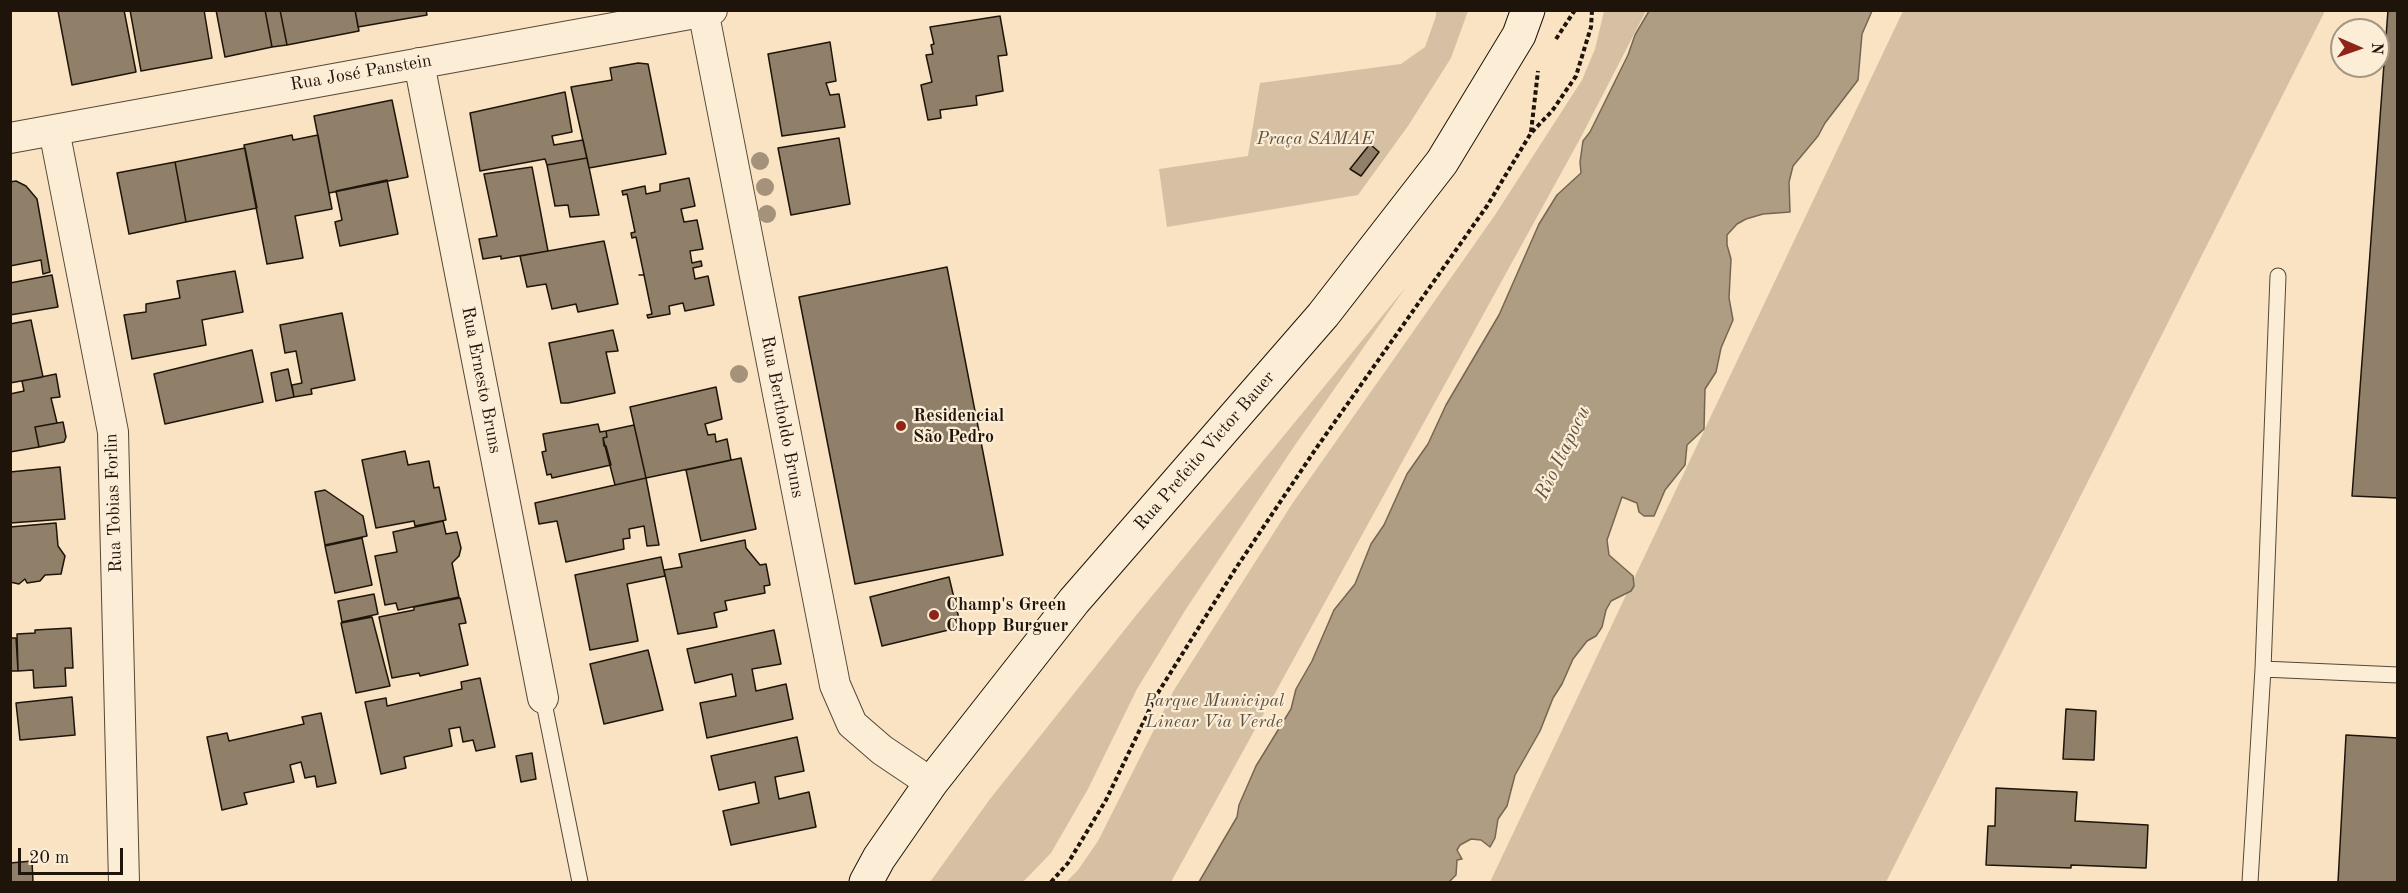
<!DOCTYPE html>
<meta charset="utf-8">
<style>
body{margin:0}
#map{position:relative;width:2408px;height:893px;overflow:hidden;background:#fae3c2;font-family:"Old Standard TT",serif}
canvas{display:block}
.frame{position:absolute;inset:0;border:12px solid #1e1409;pointer-events:none}
.north{position:absolute;left:2330px;top:18px;width:60px;height:60px;box-sizing:border-box;background:#fcedd7;border:2px solid #a39685;border-radius:50%;rotate:92deg;font-size:16px;font-weight:700;line-height:24px;text-align:center;color:#1e1409}
.north::after{content:'';display:block;margin:auto;width:21px;height:27px;background:#8f2418;clip-path:polygon(50% 0,100% 100%,50% 72%,0 100%)}
.scale{position:absolute;left:18px;top:848px;width:105px;height:27px;box-sizing:border-box;border:3px solid #1e1409;border-top:0;padding-left:8px;font-size:18px;line-height:21px;white-space:nowrap;color:#1e1409;-webkit-text-stroke:4px #fcedd7;paint-order:stroke}
</style>
<div id="map">
<canvas width="2408" height="893"></canvas>
<div class="frame"></div>
<div class="north">N</div>
<div class="scale">20 m</div>
</div>
<script>
const c = document.querySelector('canvas').getContext('2d');
c.lineJoin = 'round';
function fillPath(path, color) { c.fillStyle = color; c.fill(path, 'evenodd'); }
const shape = rows => new Path2D(rows.map(r => 'M' + r).join(''));
function strokePath(path, color, width, dash) { c.strokeStyle = color; c.lineWidth = width; c.lineCap = dash ? 'butt' : 'round'; c.setLineDash(dash || []); c.stroke(path); }
function drawText(font, color, halo, rows, align = 'center') {
  c.font = font + ' "Old Standard TT",serif'; c.lineWidth = 4.5; c.setLineDash([]); c.textBaseline = 'middle'; c.strokeStyle = halo; c.fillStyle = color; for (const [text, x, y, turn = 0] of rows) {
    c.save(); c.translate(x, y); c.rotate((+turn || 0) * Math.PI / 180); c.textAlign = isNaN(turn) ? turn : align; if (halo) c.strokeText(text, 0, 0); c.fillText(text, 0, 0); c.restore();
  }
}
fillPath(shape([
 [1436,11,1468,11,1451,58,1408,126,1358,195,1167,227,1159,169,1248,156,1260,83,1401,64,1425,47,1436,16],
 [1604,11,1646,11,1581,137,1171,882,1066,882,1078,870,1098,841,1174,690,1292,504,1495,215,1582,80,1595,49],
 [1903,11,2325,11,1886,882,1490,882],
 [1406,287,1295,445,1186,609,1137,689,1088,789,1051,853,1023,882,930,882,990,799,1138,613]
]), '#d5c0a3');
const water = shape([
 [1649,11,1872,11,1862,34,1858,80,1825,123,1818,136,1793,166,1789,182,1790,212,1763,214,1746,219,1737,224,1727,235,1727,245,1731,259,1729,298,1733,320,1721,348,1716,372,1705,389,1704,429,1687,445,1685,465,1665,490,1654,516,1644,516,1639,512,1637,503,1622,497,1607,540,1609,555,1633,576,1634,586,1631,591,1611,601,1606,610,1602,627,1596,636,1587,641,1573,659,1562,684,1553,698,1540,731,1515,775,1507,806,1498,819,1495,838,1490,847,1481,840,1471,839,1460,845,1457,850,1462,859,1457,860,1456,875,1449,882,1199,882,1237,817,1239,805,1256,766,1291,709,1296,689,1312,661,1334,610,1355,584,1371,544,1384,525,1407,474,1428,444,1446,405,1499,315,1539,224,1557,195,1581,173,1580,162,1583,141,1590,132,1628,55,1635,35,1649,11]
]);
fillPath(water, '#af9d83');
strokePath(water, '#756652', 1.5);
const building = shape([
 [124,10,136,72,72,85,58,11,124,10],
 [130,10,204,10,212,58,141,71,130,10],
 [216,10,265,10,272,47,225,57,216,10],
 [265,10,280,10,287,45,272,47,265,10],
 [280,10,355,10,359,31,287,45,280,10],
 [355,10,426,10,427,15,358,27,355,10],
 [2388,10,2398,10,2398,498,2352,496,2388,10],
 [1000,16,1007,55,998,56,1003,91,976,96,977,105,940,110,941,118,928,120,921,85,932,82,926,55,933,54,931,45,934,44,930,27,1000,16],
 [830,42,836,81,826,83,830,95,839,94,845,127,782,136,768,54,830,42],
 [638,63,648,64,666,154,589,168,571,87,612,80,610,68,638,63],
 [565,92,572,132,552,136,554,145,583,140,587,158,547,165,545,159,480,171,470,113,565,92],
 [392,100,408,177,329,193,314,116,392,100],
 [292,135,293,140,318,135,332,209,295,216,303,258,267,264,244,145,292,135],
 [839,138,850,204,791,215,778,148,839,138],
 [1370,144,1379,152,1361,176,1350,169,1370,144],
 [245,148,257,208,186,222,175,162,245,148],
 [587,158,599,215,570,217,568,205,555,206,547,165,587,158],
 [175,162,186,222,129,234,117,173,175,162],
 [532,167,548,251,501,259,501,256,483,259,479,239,497,236,484,174,532,167],
 [689,178,695,206,681,209,684,222,697,220,703,249,690,251,692,263,701,261,702,266,693,268,695,279,708,276,714,305,685,311,683,303,669,306,670,314,648,318,647,315,652,314,644,275,639,275,644,275,636,237,632,238,631,233,635,232,627,194,623,195,622,191,645,186,646,194,660,191,660,184,689,178],
 [387,180,398,234,340,246,335,222,342,220,336,191,387,180],
 [16,181,26,186,37,199,50,272,43,274,41,260,10,266,10,182,16,181],
 [604,241,618,304,578,312,576,304,552,309,546,284,527,287,520,256,604,241],
 [947,267,1003,555,855,584,799,297,947,267],
 [235,271,243,312,202,320,206,345,132,359,124,315,146,312,146,304,180,298,177,281,235,271],
 [52,275,58,307,10,315,10,283,52,275],
 [342,313,355,380,311,389,312,394,294,397,292,385,302,383,296,351,285,353,280,325,342,313],
 [31,320,43,377,10,383,10,324,31,320],
 [613,330,618,351,606,352,615,393,568,403,561,403,549,343,613,330],
 [252,350,263,402,165,424,154,374,252,350],
 [288,369,294,397,276,401,271,373,288,369],
 [56,374,60,397,51,398,57,423,35,427,39,447,10,452,10,394,24,391,22,381,56,374],
 [716,387,722,419,705,424,708,435,715,434,716,442,727,439,731,460,646,478,630,407,716,387],
 [63,422,66,437,64,442,39,447,35,427,63,422],
 [598,424,600,432,606,431,607,437,603,438,604,446,606,446,611,465,552,478,551,474,547,475,542,452,546,451,543,434,598,424],
 [634,425,646,478,615,485,603,438,607,437,606,431,634,425],
 [405,451,408,465,429,461,434,488,439,487,446,520,415,526,414,521,376,528,362,460,405,451],
 [741,458,756,529,701,541,686,470,741,458],
 [60,467,65,519,10,523,10,472,60,467],
 [646,478,659,545,647,546,644,526,629,529,630,538,623,539,624,549,566,562,557,521,539,524,535,503,646,478],
 [325,490,363,516,367,536,325,545,315,492,325,490],
 [443,521,446,534,457,532,461,548,459,556,452,563,459,597,398,610,396,603,385,605,375,556,397,552,393,532,443,521],
 [56,523,58,546,65,556,61,574,45,575,40,581,27,583,25,579,19,584,10,582,10,527,56,523],
 [362,538,372,585,335,593,325,546,362,538],
 [745,540,746,548,760,565,766,564,770,585,764,586,765,593,725,601,727,610,714,613,717,627,678,634,664,570,682,567,679,554,745,540],
 [661,557,665,576,627,584,638,641,590,650,575,575,661,557],
 [949,577,961,627,882,646,870,597,949,577],
 [374,594,378,614,342,622,338,601,374,594],
 [460,598,466,623,459,624,468,665,420,676,419,673,392,678,379,617,414,610,414,607,460,598],
 [372,617,390,686,356,693,341,623,372,617],
 [71,628,73,668,65,668,66,686,34,688,33,670,18,671,17,634,35,633,35,630,71,628],
 [774,630,781,664,752,669,756,691,786,684,793,719,707,738,700,703,736,696,732,674,695,683,687,649,774,630],
 [10,638,16,638,18,671,10,671,10,638],
 [648,650,663,710,604,724,590,664,648,650],
 [480,678,495,747,476,751,473,740,463,742,460,727,449,729,452,746,404,757,406,768,381,774,365,702,386,698,387,706,462,689,461,682,480,678],
 [72,697,75,735,20,740,16,703,72,697],
 [2066,709,2096,711,2094,760,2063,759,2066,709],
 [321,713,336,783,317,787,315,776,305,778,301,762,290,765,294,782,244,793,247,804,222,810,207,737,227,733,229,741,304,724,302,717,321,713],
 [2346,735,2398,738,2398,882,2338,882,2346,735],
 [797,737,804,771,775,777,779,799,809,792,816,827,731,845,723,811,759,803,755,782,719,790,711,756,797,737],
 [532,753,536,779,521,782,516,756,532,753],
 [1996,788,2077,792,2075,821,2148,825,2146,868,2071,865,2071,868,1986,865,1988,826,1995,826,1996,788],
 [32,861,33,882,10,882,10,863,32,861]
]);
fillPath(building, '#908069');
strokePath(building, '#1e1409', 1.5);
const lane = shape([
 [2263,669,2398,675],
 [543,698,580,882],
 [2250,882,2263,669,2278,276]
]);
const street = shape([
 [703,10,835,685,852,724,882,750,931,783],
 [419,63,543,698],
 [54,130,113,432,124,882],
 [10,138,712,10]
]);
const secondary = shape([
 [866,882,879,858,931,783,1074,601,1323,315,1442,162,1519,35,1528,10]
]);
strokePath(lane, '#554837', 17);
strokePath(street, '#554837', 32);
strokePath(secondary, '#1e1409', 35);
strokePath(shape([
 [1556,39,1575,10],
 [1531,132,1538,71],
 [1051,882,1068,863,1106,800,1156,696,1236,568,1315,450,1487,206,1531,133,1552,111,1576,76,1591,27,1592,10]
]), '#1e1409', 4, [4.5, 3]);
strokePath(lane, '#fcedd7', 15);
strokePath(street, '#fcedd7', 30);
strokePath(secondary, '#fcedd7', 33);
c.fillStyle = '#a4927a';
for (const [x, y] of [
 [760,161],
 [765,187],
 [767,214],
 [739,374]
]) { c.beginPath(); c.arc(x, y, 9, 0, 2 * Math.PI); c.fill(); }
for (const [x, y, r, color] of [
 [901,426,6,"#8f2418"],
 [934,615,6,"#8f2418"]
]) { const dot = new Path2D(); dot.arc(x, y, r, 0, 2 * Math.PI); c.fillStyle = color; c.fill(dot); strokePath(dot, '#fcedd7', 2); }
drawText('18px', '#1e1409', '#fcedd7', [
 ["Rua José Panstein",361,73,-10],
 ["Rua Ernesto Bruns",481,380,79],
 ["Rua Bertholdo Bruns",782,417,79],
 ["Rua Prefeito Victor Bauer",1205,451,-49],
 ["Rua Tobias Forlin",114,503,-92]
]);
drawText('italic 18px', '#5e503f', '#fcedd7', [
 ["Praça SAMAE",1315,139],
 ["Parque Municipal",1214,701],
 ["Linear Via Verde",1214,722]
]);
drawText('bold 18px', '#1e1409', '#fcedd7', [
 ["Residencial",913,416],
 ["São Pedro",913,437],
 ["Champ's Green",946,605],
 ["Chopp Burguer",946,626]
], 'left');
drawText('italic 20px', '#5f5240', '#fcedd7', [
 ["Rio Itapocu",1563,453,-64]
]);
</script>
